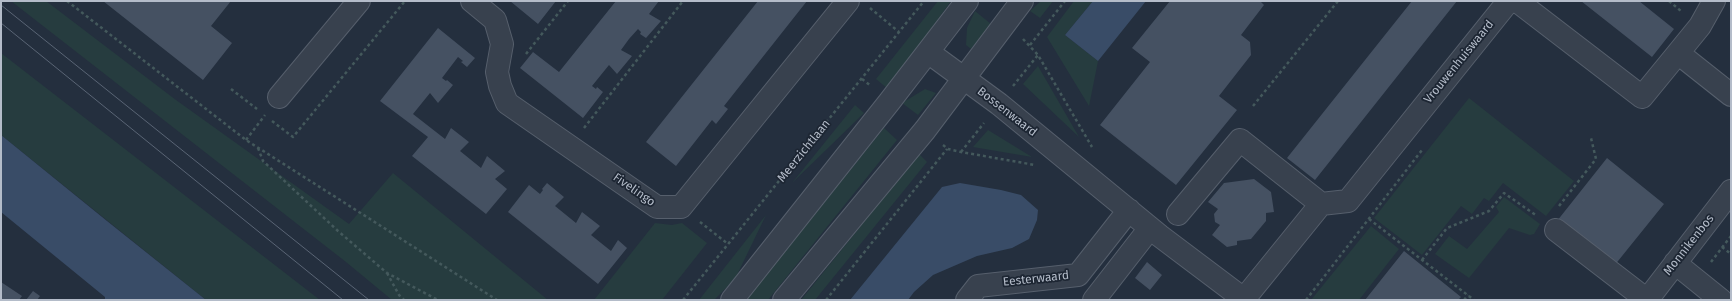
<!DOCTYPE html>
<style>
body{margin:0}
#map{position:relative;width:1732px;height:301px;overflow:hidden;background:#242f3e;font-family:"Fira Sans",sans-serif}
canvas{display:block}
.frame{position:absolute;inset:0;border:2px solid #b4bcc9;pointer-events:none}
</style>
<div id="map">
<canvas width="1732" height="301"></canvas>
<div class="frame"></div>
</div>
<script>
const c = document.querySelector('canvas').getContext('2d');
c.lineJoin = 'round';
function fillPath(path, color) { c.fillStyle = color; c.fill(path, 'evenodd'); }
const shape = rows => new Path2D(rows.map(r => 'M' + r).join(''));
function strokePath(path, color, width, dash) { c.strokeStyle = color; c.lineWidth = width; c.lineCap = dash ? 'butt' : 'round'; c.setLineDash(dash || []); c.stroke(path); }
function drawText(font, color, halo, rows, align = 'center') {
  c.font = font + ' "Fira Sans",sans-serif'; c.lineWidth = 3.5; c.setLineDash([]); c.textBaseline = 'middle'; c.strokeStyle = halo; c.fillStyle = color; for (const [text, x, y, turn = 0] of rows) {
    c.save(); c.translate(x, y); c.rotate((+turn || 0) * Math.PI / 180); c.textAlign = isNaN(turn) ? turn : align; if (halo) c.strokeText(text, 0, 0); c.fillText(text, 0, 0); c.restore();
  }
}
fillPath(shape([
 [11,1,46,1,176,100,349,224,393,173,548,300,392,300,346,262],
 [938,1,951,1,888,89,876,79],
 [1041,1,1053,1,1040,18,1030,11],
 [1074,1,1093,1,1065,35,1098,61,1089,106,1047,37],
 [975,11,991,24,971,49,966,45,967,28],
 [1,53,320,300,206,300,1,135],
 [1038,66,1079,137,1023,84],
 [925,89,936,93,918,115,902,103],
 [1469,98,1574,181,1546,216,1503,183,1489,201,1484,198,1472,214,1461,206,1422,255,1374,218],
 [855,105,864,113,792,183],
 [884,128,897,140,768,300,746,300],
 [988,130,1032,157,973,147],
 [919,154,927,162,815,300,801,300],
 [1504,197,1540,224,1534,234,1530,235,1509,228,1469,278,1435,254,1449,236,1467,249,1499,212,1496,207],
 [766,215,735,279,714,300,699,300],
 [655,223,672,225,682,223,707,243,662,300,594,300],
 [1371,226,1399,249,1359,300,1311,300]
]), '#263c3f');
fillPath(shape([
 [1093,1,1146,1,1098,61,1065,35],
 [1,135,107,221,206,300,105,300,105,297,1,212],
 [960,183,1001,190,1021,195,1038,210,1037,220,1029,239,1012,248,977,256,933,275,914,292,908,300,850,300,942,187]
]), '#394c67');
fillPath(shape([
 [103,1,231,1,211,26,232,43,203,80],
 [510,1,556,1,538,24],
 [616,1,659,1,649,14,661,21,646,38,640,34,641,32,638,29,629,39,621,50,632,56,617,74,609,65,592,86,596,89,597,87,603,92,583,118,520,68,533,52,559,72],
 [758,1,807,1,724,106,728,109,716,124,712,120,676,166,646,142],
 [1170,1,1260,1,1264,5,1241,35,1250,42,1251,55,1219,96,1237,110,1176,185,1100,125,1150,62,1132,48],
 [1412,1,1457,1,1315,180,1287,158],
 [1581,1,1639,1,1674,29,1652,57],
 [438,28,475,58,467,67,461,62,463,61,458,57,442,78,446,81,447,80,453,85,438,103,430,93,413,114,445,139,451,128,469,142,460,151,481,168,487,156,505,171,495,179,507,189,486,214,412,156,428,137,380,101],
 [1607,158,1664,204,1614,266,1557,221],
 [1254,179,1271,192,1274,212,1266,213,1266,221,1251,239,1237,241,1237,245,1227,247,1212,235,1220,225,1215,222,1214,214,1218,209,1208,202,1224,183],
 [547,183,564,197,555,206,576,223,582,212,600,226,591,235,611,251,618,240,627,248,598,284,508,212,529,185,540,194,543,190,542,189],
 [1404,251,1461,297,1458,300,1365,300],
 [1147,262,1162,275,1150,290,1135,278],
 [1,282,22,296,19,300,1,300],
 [33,291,40,296,37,300,26,300]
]), '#455162');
const minor = shape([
 [472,1,495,20,502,44,497,72,500,86,507,103,657,207,681,207,848,1],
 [928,52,999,104,1160,236,1245,300],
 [1678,53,1700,26,1714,1],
 [279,97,359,1],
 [1321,204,1348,201,1507,3,1517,1,1642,97,1678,53,1731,95],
 [1178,214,1240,140,1321,204,1244,299],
 [1556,230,1647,300],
 [1675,263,1721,300],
 [732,300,890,101,967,1],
 [784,300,925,130,1022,1],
 [967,300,978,286,1078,275,1129,210],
 [1094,300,1150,228],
 [1647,300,1731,191]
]);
strokePath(minor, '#565f6c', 24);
strokePath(shape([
 [67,1,246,140,497,300],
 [1669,1,1681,11],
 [870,8,899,32],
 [1023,39,1038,55,1092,147],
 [1030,45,1065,1],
 [526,54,568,1],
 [862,79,871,86],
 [1013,86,1038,55],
 [231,89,257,109],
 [1253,106,1338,1],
 [272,121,293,137,405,1],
 [584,128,683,1],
 [246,140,265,115],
 [943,145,948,149,961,152,1035,165],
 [258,148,263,161,338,231,387,273,438,300],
 [961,152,984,123],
 [1559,206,1596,159,1591,138],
 [1369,219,1474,300],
 [700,222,728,244],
 [1722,247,1731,254],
 [1422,260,1447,228,1489,211,1504,193,1537,216],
 [1711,262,1731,236],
 [387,273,399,295,404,300],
 [683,300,924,1],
 [826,300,947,149],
 [1306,300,1422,150],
 [1464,300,1468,295]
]), '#44595c', 2.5, [3, 3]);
strokePath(minor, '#38414e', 22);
strokePath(shape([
 [1,5,369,300],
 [1,23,343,300]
]), '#5a6575', 1);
drawText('12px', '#b4bcc9', '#1d2633', [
 ["Vrouwenhuiswaard",1459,62,-51],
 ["Bossenwaard",1007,112,38],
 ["Meerzichtlaan",804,151,-51],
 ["Fivelingo",634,190,35],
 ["Monnikenbos",1689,245,-52],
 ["Eesterwaard",1036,279,-6]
]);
</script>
